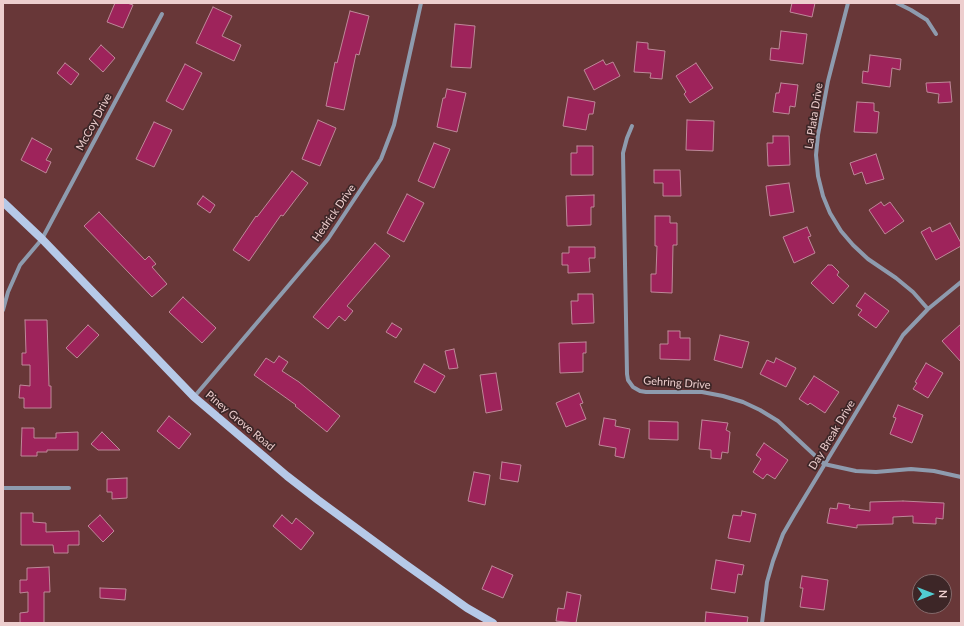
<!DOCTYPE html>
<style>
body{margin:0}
#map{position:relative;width:964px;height:626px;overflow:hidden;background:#683738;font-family:Lato,sans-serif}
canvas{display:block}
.frame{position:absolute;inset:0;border:4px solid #edcece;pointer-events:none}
.north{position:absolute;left:912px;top:574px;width:40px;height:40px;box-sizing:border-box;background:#3d2627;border:1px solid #83696a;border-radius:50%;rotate:90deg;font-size:11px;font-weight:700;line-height:16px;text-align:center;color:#edcece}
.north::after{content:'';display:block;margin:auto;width:14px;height:18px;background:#51ccd1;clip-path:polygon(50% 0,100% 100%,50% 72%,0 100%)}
</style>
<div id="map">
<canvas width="964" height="626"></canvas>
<div class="frame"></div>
<div class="north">N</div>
</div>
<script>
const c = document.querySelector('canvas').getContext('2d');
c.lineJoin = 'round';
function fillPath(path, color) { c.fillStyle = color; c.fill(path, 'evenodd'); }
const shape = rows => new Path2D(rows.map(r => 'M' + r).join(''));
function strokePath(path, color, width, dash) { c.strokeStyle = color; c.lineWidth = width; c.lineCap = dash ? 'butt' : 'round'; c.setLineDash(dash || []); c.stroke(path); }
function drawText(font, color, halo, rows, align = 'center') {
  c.font = font + ' Lato,sans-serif'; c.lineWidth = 3.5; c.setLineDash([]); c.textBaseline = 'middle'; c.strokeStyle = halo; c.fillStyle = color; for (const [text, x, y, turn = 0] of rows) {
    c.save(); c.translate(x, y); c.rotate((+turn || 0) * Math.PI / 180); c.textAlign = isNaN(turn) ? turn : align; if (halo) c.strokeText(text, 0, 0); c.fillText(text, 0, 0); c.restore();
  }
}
const building = shape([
 [115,3,127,3,133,5,123,28,107,22,115,3],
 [792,3,815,3,812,17,790,12,792,3],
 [213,7,232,16,222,36,241,45,234,61,196,43,213,7],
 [350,11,369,16,359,55,356,54,344,110,326,106,335,62,337,63,350,11],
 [455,24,475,26,471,68,451,67,455,24],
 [781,31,807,34,803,64,770,60,771,48,779,49,781,31],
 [637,42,648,43,648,49,665,51,662,79,650,78,651,73,634,72,637,42],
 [101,45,115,58,103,72,89,59,101,45],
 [870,55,901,59,900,70,892,68,890,87,862,83,863,71,868,72,870,55],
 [603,60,606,65,613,62,620,76,594,90,584,70,603,60],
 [65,63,79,74,71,85,57,73,65,63],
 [696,63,713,88,690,103,684,94,686,92,676,76,696,63],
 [185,64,202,73,183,110,166,101,185,64],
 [950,82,952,102,938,103,939,94,927,92,926,83,950,82],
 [781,83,798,85,795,107,790,106,789,114,773,112,776,93,779,93,781,83],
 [447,89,466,93,457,132,437,127,443,98,445,98,447,89],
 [568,97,595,102,593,114,589,114,586,130,563,126,568,97],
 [857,102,874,103,874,111,879,112,877,133,854,132,857,102],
 [318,120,336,128,320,166,302,159,318,120],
 [687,120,714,121,713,151,686,150,687,120],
 [154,122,172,130,154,167,136,159,154,122],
 [773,136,789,136,790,165,768,166,767,143,773,143,773,136],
 [32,138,52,149,46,160,51,162,46,173,21,160,32,138],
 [434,143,450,149,434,188,418,181,434,143],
 [577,146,593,146,593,175,571,175,571,153,577,153,577,146],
 [876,154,884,179,866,184,862,172,854,175,850,163,876,154],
 [654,170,680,170,681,196,663,196,663,183,654,183,654,170],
 [292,171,308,183,283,216,281,215,249,261,233,250,256,216,257,217,292,171],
 [789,183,794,212,770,216,766,186,789,183],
 [407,194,424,203,404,242,387,233,407,194],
 [594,195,594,207,591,207,591,225,567,226,566,196,594,195],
 [203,196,215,205,210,213,197,204,203,196],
 [881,202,884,206,890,202,904,221,885,234,869,210,881,202],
 [99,212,145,260,149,256,156,264,152,267,167,284,152,297,84,226,99,212],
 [655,216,670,216,670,223,677,223,677,245,673,245,672,293,651,292,651,274,656,274,657,246,655,246,655,216],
 [950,223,961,243,961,246,936,260,921,232,930,227,932,232,950,223],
 [807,227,811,236,808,237,815,253,794,263,783,237,807,227],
 [375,243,390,256,347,306,353,311,345,321,339,316,328,329,313,317,375,243],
 [569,247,595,247,595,258,589,258,590,272,568,273,568,265,562,265,562,253,569,253,569,247],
 [828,265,832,265,839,272,837,275,849,286,833,304,811,283,828,265],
 [865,293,889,311,876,328,858,315,862,310,856,306,865,293],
 [578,294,593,294,594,323,572,324,571,301,578,301,578,294],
 [183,297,216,328,202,343,169,312,183,297],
 [25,320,47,320,49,386,51,386,51,408,24,408,24,398,19,398,20,385,30,386,30,365,22,365,22,353,26,353,25,320],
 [392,323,402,329,396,338,386,332,392,323],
 [961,324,961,362,942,341,961,324],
 [88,325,99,335,77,358,66,348,88,325],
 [668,331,680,331,680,338,690,338,690,360,660,359,660,344,668,344,668,331],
 [720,335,749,342,742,368,714,360,720,335],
 [586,342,586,353,583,353,583,372,560,373,559,343,586,342],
 [454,349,458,368,449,369,445,351,454,349],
 [279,356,288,362,282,371,299,382,340,416,327,432,295,406,296,405,254,375,266,358,274,363,279,356],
 [776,358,796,368,786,387,760,374,767,360,774,363,776,358],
 [926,363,943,373,928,398,913,389,917,383,915,382,926,363],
 [424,364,445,376,435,393,414,382,424,364],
 [496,373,502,410,486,413,480,375,496,373],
 [814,376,839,392,825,413,810,403,808,405,799,399,814,376],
 [579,393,583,403,580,404,586,419,566,427,556,403,579,393],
 [898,405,923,415,912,443,890,434,896,418,893,417,898,405],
 [169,416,191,434,179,449,157,431,169,416],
 [604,418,616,420,615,426,630,429,624,458,615,456,616,448,599,445,604,418],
 [702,420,728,423,726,430,730,432,728,453,722,452,721,459,711,458,711,450,699,449,702,420],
 [649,421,678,422,678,440,649,439,649,421],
 [22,428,34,428,34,438,56,438,56,433,78,432,78,450,47,450,47,452,37,452,37,456,21,456,22,428],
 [102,432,120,450,98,450,91,444,102,432],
 [764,443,788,460,775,479,767,474,763,479,753,472,761,459,756,455,764,443],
 [502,462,521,465,518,482,500,479,502,462],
 [474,472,490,475,485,505,468,501,474,472],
 [127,478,127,498,112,499,112,492,107,492,107,479,127,478],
 [903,501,944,503,943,519,936,518,936,524,913,523,913,516,893,517,893,524,857,525,857,528,827,523,830,508,837,509,838,503,850,505,849,508,870,511,870,502,903,501],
 [742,511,756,514,750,542,728,538,733,515,741,516,742,511],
 [21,513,33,513,33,522,46,523,46,532,79,531,79,545,68,545,68,553,54,553,53,545,21,545,21,513],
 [100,515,114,531,103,542,88,526,100,515],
 [282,515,292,524,296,518,314,533,301,550,273,526,282,515],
 [716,560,744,565,742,575,738,574,735,593,711,589,716,560],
 [492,566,513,575,503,598,482,589,492,566],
 [49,567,50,592,44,592,44,623,20,623,20,613,28,612,28,592,20,593,20,580,27,580,27,568,49,567],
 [802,576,828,580,824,610,800,607,803,588,800,588,802,576],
 [100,588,126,589,125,600,100,598,100,588],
 [567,592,581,595,576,623,556,621,558,608,564,609,567,592],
 [706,612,748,617,747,623,705,623,706,612]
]);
fillPath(building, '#9e235b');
strokePath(building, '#be8899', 1);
strokePath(shape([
 [848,3,828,81,818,135,816,155,818,176,823,196,830,213,841,231,853,245,868,259,896,278,913,292,928,309],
 [897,3,911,10,927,20,936,34],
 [632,126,627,138,623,153,627,374,628,380,633,387,640,391,646,392,702,392,723,396,743,402,760,410,778,421,824,464,856,471,876,472,911,469,934,471,961,477],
 [3,310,8,292,20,265,42,239,162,14],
 [194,397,328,239,381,159,394,125,421,3],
 [3,488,69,488],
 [762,623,767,582,773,561,783,534,794,515,903,335,928,309,961,282]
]), '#8e9bae', 4);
strokePath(shape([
 [3,202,42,239,194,397,287,476,318,500,405,564,467,608,493,623]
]), '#b6c9e8', 8);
drawText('11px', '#edcece', '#3d2627', [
 ["La Plata Drive",814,116,-81],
 ["McCoy Drive",94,122,-62],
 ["Hedrick Drive",334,213,-55],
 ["Gehring Drive",677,383,4],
 ["Piney Grove Road",240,421,40],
 ["Day Break Drive",832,435,-59]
]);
</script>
